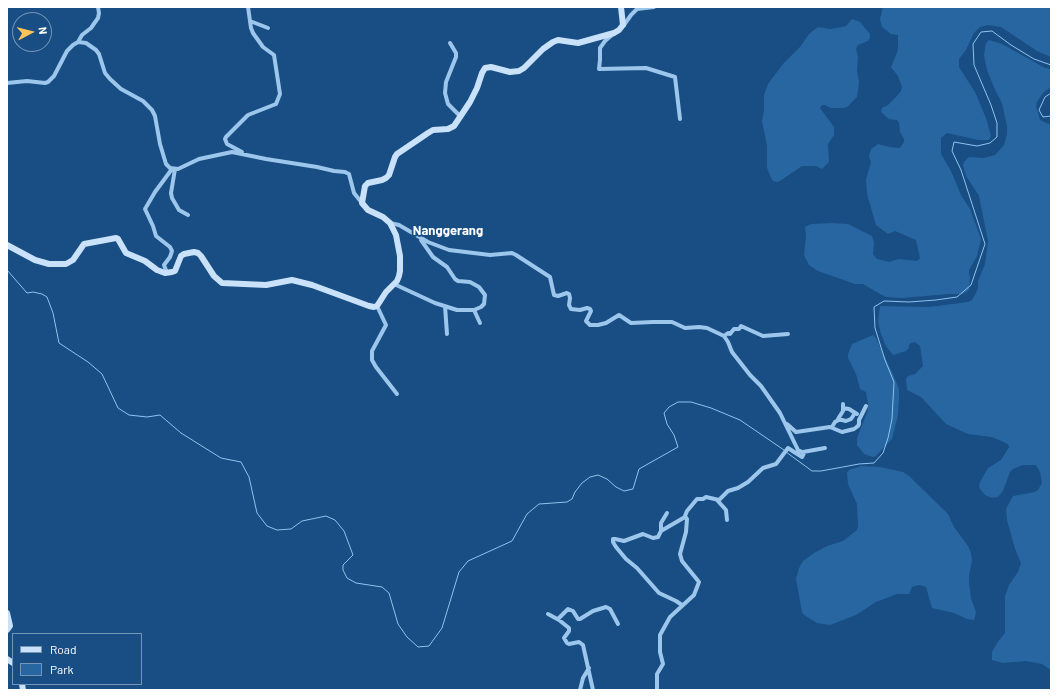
<!DOCTYPE html>
<style>
body{margin:0}
#map{position:relative;width:1058px;height:697px;overflow:hidden;background:#184e83;font-family:Barlow,sans-serif}
canvas{display:block}
.frame{position:absolute;inset:0;border:8px solid #fff;pointer-events:none}
.legend{position:absolute;left:12px;top:633px;width:130px;height:52px;box-sizing:border-box;background:#184e83;border:1px solid #7495b5;margin:0;padding:5px 7px;list-style:none;font-size:12px;color:#fff}
.legend li{display:flex;align-items:center;gap:8px;height:20px}
.legend b{width:20px;border:1px solid #7495b5}
.north{position:absolute;left:12px;top:12px;width:40px;height:40px;box-sizing:border-box;background:#184e83;border:1px solid #7495b5;border-radius:50%;rotate:83deg;font-size:11px;font-weight:700;line-height:16px;text-align:center;color:#fff}
.north::after{content:'';display:block;margin:auto;width:14px;height:18px;background:#ffc357;clip-path:polygon(50% 0,100% 100%,50% 72%,0 100%)}
</style>
<div id="map">
<canvas width="1058" height="697"></canvas>
<div class="frame"></div>
<ul class="legend">
<li><b style="height:5px;background:#c9e1f9"></b>Road</li>
<li><b style="height:11px;background:#2766a0"></b>Park</li>
</ul>
<div class="north">N</div>
</div>
<script>
const c = document.querySelector('canvas').getContext('2d');
c.lineJoin = 'round';
function fillPath(path, color) { c.fillStyle = color; c.fill(path, 'evenodd'); }
const shape = rows => new Path2D(rows.map(r => 'M' + r).join(''));
function strokePath(path, color, width, dash) { c.strokeStyle = color; c.lineWidth = width; c.lineCap = dash ? 'butt' : 'round'; c.setLineDash(dash || []); c.stroke(path); }
function drawText(font, color, halo, rows, align = 'center') {
  c.font = font + ' Barlow,sans-serif'; c.lineWidth = 3.5; c.setLineDash([]); c.textBaseline = 'middle'; c.strokeStyle = halo; c.fillStyle = color; for (const [text, x, y, turn = 0] of rows) {
    c.save(); c.translate(x, y); c.rotate((+turn || 0) * Math.PI / 180); c.textAlign = isNaN(turn) ? turn : align; if (halo) c.strokeText(text, 0, 0); c.fillText(text, 0, 0); c.restore();
  }
}
fillPath(shape([
 [883,7,1051,7,1051,57,1037,51,1001,27,988,25,980,27,974,33,966,50,959,59,959,67,975,92,986,118,991,136,989,140,978,140,947,133,941,138,941,154,951,171,961,195,970,209,981,239,977,256,969,270,969,274,970,277,969,290,963,294,949,294,902,298,887,297,880,294,863,284,855,284,818,271,809,265,804,255,806,236,805,227,811,224,832,223,848,224,872,236,874,243,873,254,877,259,889,262,899,259,917,261,920,258,916,240,895,231,888,234,876,225,867,194,866,179,871,163,869,156,871,149,878,144,890,147,900,148,904,142,904,139,900,132,899,123,897,120,889,119,881,112,882,108,888,105,896,97,901,91,902,87,898,76,891,67,898,50,898,35,891,34,882,27,880,19],
 [852,19,860,22,870,34,870,38,868,41,858,45,856,49,858,56,857,71,859,82,857,97,847,107,844,108,831,108,825,105,822,105,820,108,834,127,834,135,828,144,829,162,822,169,816,166,802,166,780,181,777,182,773,181,771,178,767,168,767,146,762,121,764,110,764,95,768,84,783,64,800,47,809,34,818,27,830,29,842,27,846,26],
 [989,40,1002,44,1045,68,1051,69,1051,87,1043,93,1037,102,1036,106,1040,120,1051,125,1051,670,1042,664,1026,661,1003,663,992,660,992,652,997,643,1005,633,1005,596,1009,585,1018,572,1021,563,1015,549,1007,520,1006,509,1013,496,1035,492,1038,490,1042,483,1040,472,1036,465,1023,465,1013,469,1010,472,1003,491,998,497,992,498,985,495,980,489,979,486,980,482,988,468,1001,460,1009,447,1008,444,992,437,968,434,946,424,921,397,907,390,906,379,908,376,915,374,923,366,920,346,915,342,911,343,909,345,909,348,906,351,893,355,886,346,881,334,878,322,880,306,929,307,968,302,972,300,978,289,978,281,985,264,988,241,979,196,966,176,963,165,964,162,969,157,984,158,995,155,1004,145,1007,134,1007,126,1002,103,996,92,987,70,984,55,986,43],
 [873,335,876,338,892,372,899,389,899,397,898,415,892,439,876,456,873,457,864,454,857,445,857,438,868,410,868,404,866,392,860,389,856,374,848,358,848,354,852,344],
 [861,466,880,467,903,472,909,476,948,514,954,527,968,546,971,553,972,561,969,575,969,583,971,598,976,612,974,620,967,619,954,613,932,608,926,587,919,585,912,587,909,594,897,594,876,602,856,615,830,625,817,623,804,615,802,612,796,579,799,568,803,561,814,553,827,546,843,541,857,530,858,526,857,504,848,484,847,473,849,470]
]), '#2766a0');
strokePath(shape([
 [1051,93,1045,97,1039,110,1043,117,1051,116],
 [7,270,27,293,33,292,42,294,47,297,53,313,59,343,88,362,102,374,118,408,129,415,147,417,160,415,181,433,221,458,241,462,249,477,257,513,267,526,277,530,291,529,302,521,326,516,335,520,344,531,353,555,343,565,343,570,347,578,356,583,382,587,389,593,398,624,407,637,418,647,429,646,442,628,459,572,468,561,512,541,527,514,539,504,567,502,572,499,575,492,582,483,590,477,598,475,607,479,616,487,624,491,633,489,639,469,678,447,674,435,667,424,664,413,669,407,678,402,691,402,711,408,740,420,784,450],
 [786,452,812,471,821,471,859,464,874,463,883,453,888,438,892,419,894,382,885,360,875,328,874,307,884,301,909,302,936,300,957,297,971,285,985,244,961,170,952,151,954,142,977,146,990,143,997,137,997,123,991,105,974,65,973,44,981,32,992,31,1011,45,1034,59,1051,65]
]), '#8fc2ee', 1);
strokePath(shape([
 [250,21,268,28],
 [624,25,631,15,637,9,654,7],
 [612,35,605,41,600,48,600,60,599,69,646,68,675,77,680,119],
 [78,42,82,35,91,28,98,18,99,13,98,7],
 [450,43,456,53,456,57,446,82,445,93,448,104,461,117],
 [7,83,27,81,45,83,48,82,54,76,67,51,73,45,78,42,86,43,96,50,99,54,105,73,110,79,121,89,143,101,152,110,155,116,160,144,166,164,170,168,178,169,199,159,232,152,266,159,317,167,334,171,345,172,349,174,354,193,362,203],
 [242,152,227,144,225,139,226,137,248,115,276,104,280,94,274,55,263,47,253,33,251,28,248,7],
 [175,169,171,193,172,198,179,210,188,215],
 [390,223,399,225,428,242,449,250,490,255,512,253,516,255,550,277,554,295,558,296,567,293,569,294,570,298,569,305,571,309,580,310,587,308,590,309,591,311,586,321,590,325,598,325,606,323,619,315,631,323,653,322,672,322,685,328,699,327,707,328,724,336,728,342,732,352,750,375,761,386,780,413,798,450,804,453,802,457,788,448,776,464,763,468,748,482,738,488,728,491,719,500,706,497,703,499,697,499,687,511,685,516,687,519,686,532,680,554,682,561,699,582,694,595,670,617,660,635,660,652,663,664,657,674,657,690],
 [167,273,164,265,170,257,172,251,170,247,156,236,153,226,145,209,155,192,172,169],
 [394,284,435,303,457,310,474,310,481,307,484,304,485,295,479,287,470,282,458,281,455,279,447,267,433,257,421,240],
 [377,306,386,325,372,351,372,360,376,367,397,394],
 [445,306,447,334],
 [474,310,480,323],
 [724,336,728,333,730,334,734,329,739,329,741,326,763,336,788,334],
 [843,404,843,411,838,419,846,421,851,419,855,413],
 [843,408,849,409,857,414],
 [787,424,796,432,830,427,842,432,854,429,858,426,859,424,859,420,866,406],
 [832,427,835,422,840,419],
 [803,452,825,448],
 [717,500,726,510,727,520],
 [667,513,661,523,661,531,658,537,653,538,643,534,624,541,615,539,613,539,613,542,616,547,626,559,637,568,659,593,676,601,682,605],
 [661,531,685,517],
 [548,614,559,620,569,628,569,631,564,638,567,643,569,644,579,642,583,645,593,690],
 [558,619,568,609,573,611,578,619,580,619,593,611,606,607,610,609,618,624],
 [580,690,583,678,589,668]
]), '#9cc6ec', 4);
strokePath(shape([
 [7,245,35,260,49,264,66,264,73,260,84,244,116,238,118,239,126,253,145,261,157,270,165,273,172,272,175,271,181,256,184,254,194,252,198,253,201,256,214,276,222,283,266,285,292,280,312,285,369,306,374,307,377,306,386,292,397,281,399,276,400,271,400,256,396,235,390,223,383,217,368,210,362,203,365,186,368,183,382,180,386,178,389,175,395,157,397,154,428,133,433,130,448,129,454,126,470,102,477,88,482,73,485,68,491,67,510,72,519,71,524,68,543,49,553,42,558,40,578,43,614,33,619,30,623,25,621,7],
 [7,613,10,626,7,630],
 [7,659,13,663],
 [22,684,23,690]
]), '#c9e1f9', 6);
drawText('bold 13px', '#fff', '#184e83', [
 ["Nanggerang",448,231]
]);
</script>
